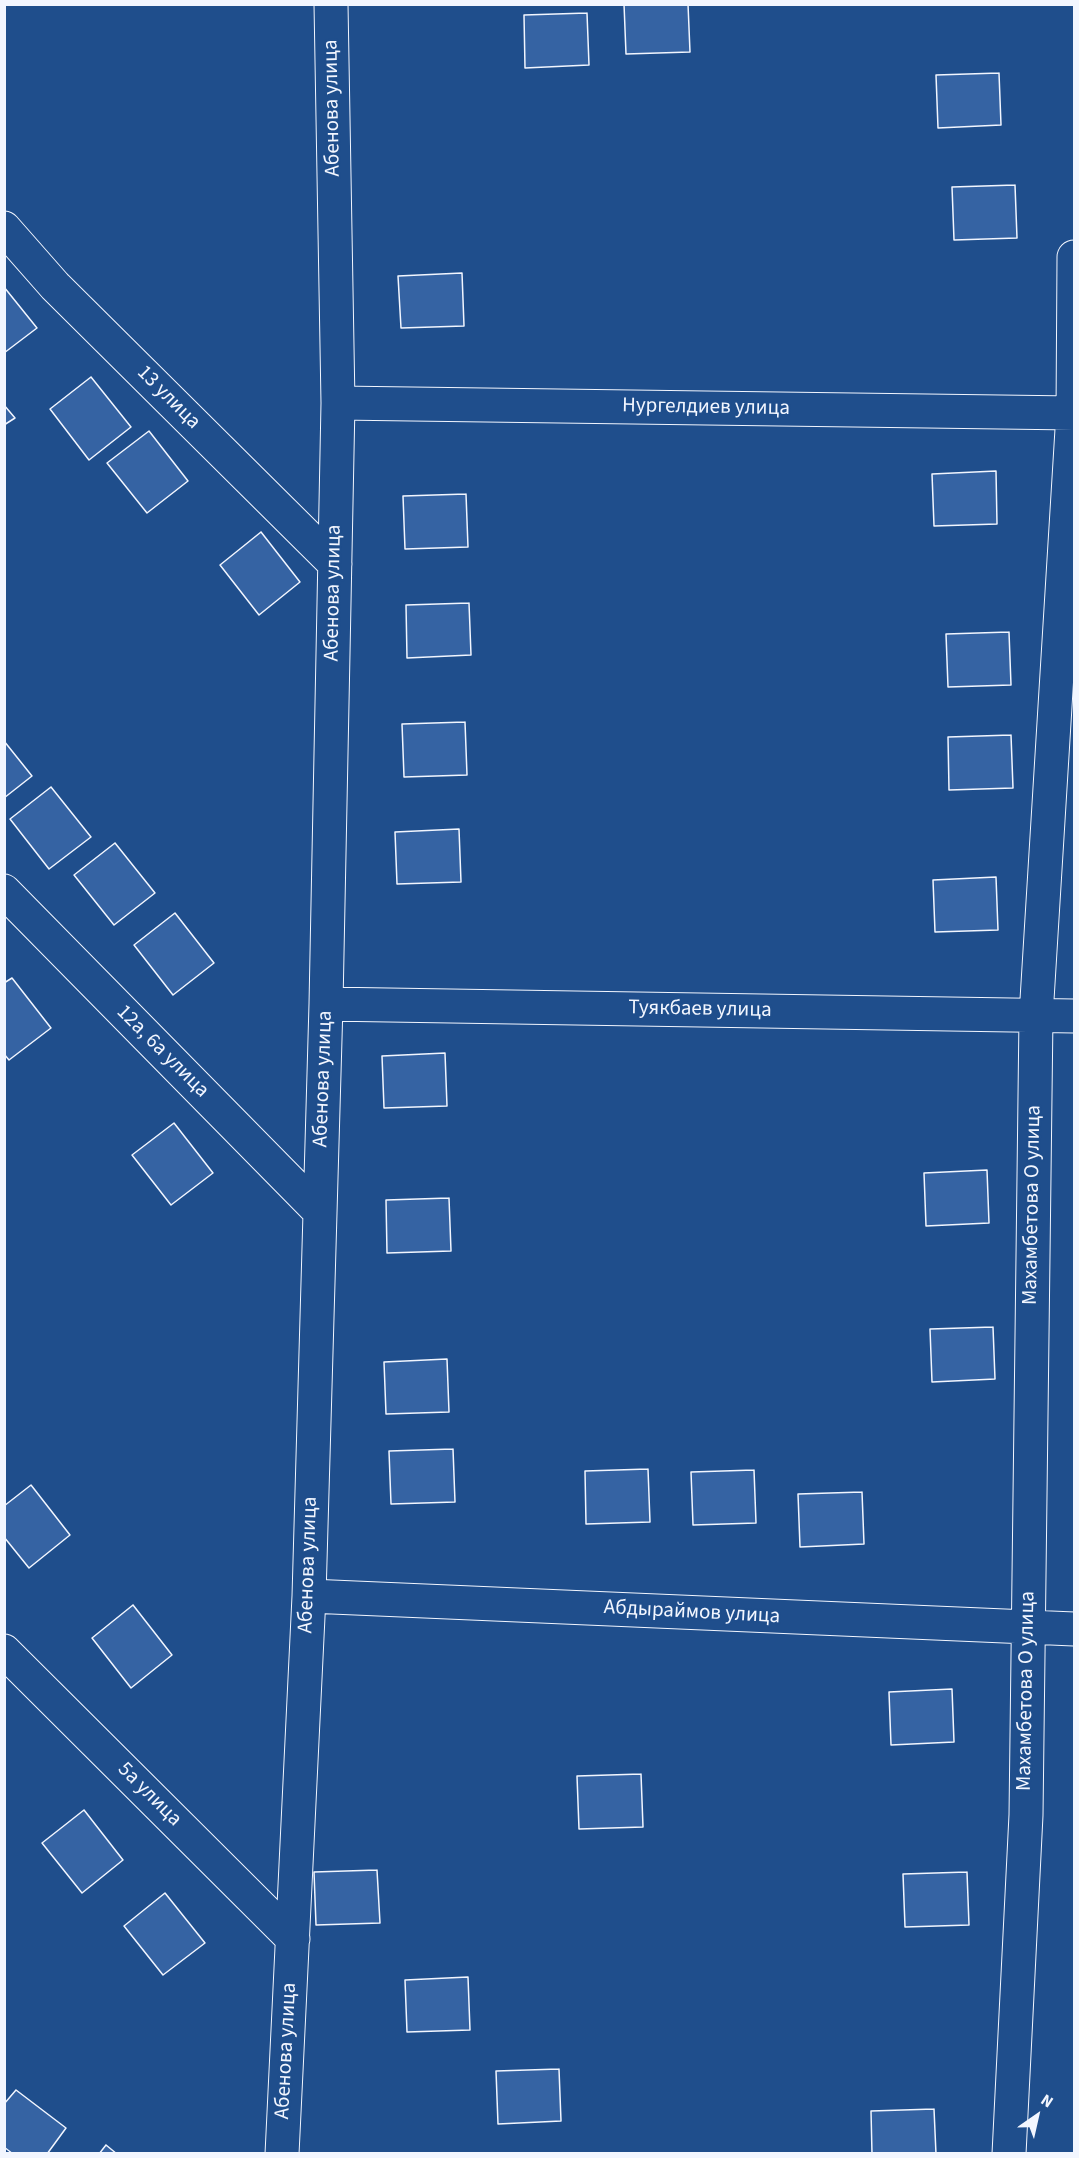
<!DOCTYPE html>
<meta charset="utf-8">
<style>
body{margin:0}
#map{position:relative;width:1079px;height:2158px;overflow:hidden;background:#1f4e8c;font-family:"Source Sans 3",sans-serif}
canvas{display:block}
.frame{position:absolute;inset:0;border:6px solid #f2f6ff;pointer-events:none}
.north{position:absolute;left:1007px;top:2086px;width:60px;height:60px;-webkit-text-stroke:4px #1f4e8c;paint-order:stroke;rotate:34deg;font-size:16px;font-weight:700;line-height:24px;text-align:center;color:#f2f6ff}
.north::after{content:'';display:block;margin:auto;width:21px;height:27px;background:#f2f6ff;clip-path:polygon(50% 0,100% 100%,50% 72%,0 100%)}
</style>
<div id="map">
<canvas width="1079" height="2158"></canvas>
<div class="frame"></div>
<div class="north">N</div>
</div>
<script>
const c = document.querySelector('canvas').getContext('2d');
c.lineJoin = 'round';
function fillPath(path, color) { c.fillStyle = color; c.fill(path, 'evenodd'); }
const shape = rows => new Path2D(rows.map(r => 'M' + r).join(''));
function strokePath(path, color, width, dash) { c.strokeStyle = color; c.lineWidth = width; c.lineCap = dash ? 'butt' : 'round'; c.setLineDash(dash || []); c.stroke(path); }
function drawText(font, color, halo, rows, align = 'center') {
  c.font = font + ' "Source Sans 3",sans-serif'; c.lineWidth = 4.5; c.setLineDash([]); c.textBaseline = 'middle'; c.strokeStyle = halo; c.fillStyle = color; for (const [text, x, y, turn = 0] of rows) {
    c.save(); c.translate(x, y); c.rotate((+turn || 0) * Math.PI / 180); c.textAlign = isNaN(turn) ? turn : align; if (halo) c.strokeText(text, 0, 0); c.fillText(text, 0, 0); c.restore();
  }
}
const building = shape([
 [624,4,688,4,690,52,626,54,624,4],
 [587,13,589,65,525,68,524,15,587,13],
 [999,73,1001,125,938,128,936,75,999,73],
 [1015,185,1017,238,954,240,952,187,1015,185],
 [462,273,464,326,401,328,398,276,462,273],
 [4,287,37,328,4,353,4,287],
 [91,377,131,427,89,460,50,409,91,377],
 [4,405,15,418,4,425,4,405],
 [149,431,188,481,147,513,107,463,149,431],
 [996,471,997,524,934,526,932,474,996,471],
 [466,494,468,547,405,549,403,496,466,494],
 [261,532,300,582,259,615,220,565,261,532],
 [469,603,471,655,407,658,406,605,469,603],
 [1009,632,1011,685,948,687,946,634,1009,632],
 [465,722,467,775,404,777,402,724,465,722],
 [1011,735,1013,788,949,790,948,737,1011,735],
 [4,741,32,776,4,798,4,741],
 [51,787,91,837,49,869,10,819,51,787],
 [459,829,461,882,397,884,395,832,459,829],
 [115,843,155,893,114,925,74,875,115,843],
 [996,877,998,930,935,932,933,880,996,877],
 [175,913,214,963,173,995,134,945,175,913],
 [12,978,51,1028,9,1060,4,1054,4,983,12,978],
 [445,1053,447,1106,384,1108,382,1056,445,1053],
 [174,1123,213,1173,171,1205,132,1155,174,1123],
 [987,1170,989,1223,926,1226,924,1173,987,1170],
 [449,1198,451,1251,387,1253,386,1200,449,1198],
 [993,1327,995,1379,932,1382,930,1329,993,1327],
 [447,1359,449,1412,386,1414,384,1362,447,1359],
 [453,1449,455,1502,391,1504,389,1451,453,1449],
 [648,1469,650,1522,586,1524,585,1471,648,1469],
 [754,1470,756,1523,693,1525,691,1472,754,1470],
 [31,1485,70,1535,29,1568,4,1537,4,1506,31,1485],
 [862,1492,864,1544,800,1547,798,1494,862,1492],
 [133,1605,172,1655,131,1688,92,1638,133,1605],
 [952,1689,954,1742,891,1745,889,1692,952,1689],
 [641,1774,643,1827,579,1829,577,1776,641,1774],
 [84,1810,123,1860,82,1893,42,1843,84,1810],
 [377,1870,380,1923,316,1925,314,1872,377,1870],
 [967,1872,969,1925,905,1927,903,1874,967,1872],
 [165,1893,205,1943,163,1975,124,1926,165,1893],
 [468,1977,470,2030,407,2032,405,1980,468,1977],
 [559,2069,561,2121,498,2124,496,2071,559,2069],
 [16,2090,66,2128,47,2154,13,2154,4,2147,4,2104,16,2090],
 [934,2109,936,2154,872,2154,871,2111,934,2109],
 [106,2145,117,2154,99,2154,106,2145]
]);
fillPath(building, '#3563a3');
strokePath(building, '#f2f6ff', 1.5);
const minor = shape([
 [4,228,55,286,335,564],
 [338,403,1074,413],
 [4,891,320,1212],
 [326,1004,1074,1016],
 [309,1596,1074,1629],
 [4,1651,293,1939],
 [282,2154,309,1596,326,1004,338,403,331,4],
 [1009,2154,1026,1815,1036,1016,1073,413,1074,257]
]);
strokePath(minor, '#f2f6ff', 35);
strokePath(minor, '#1f4e8c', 33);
drawText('21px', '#f2f6ff', '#1f4e8c', [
 ["Абенова улица",333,108,-91],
 ["13 улица",168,398,45],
 ["Нургелдиев улица",706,408,1],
 ["Абенова улица",334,593,-89],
 ["Туякбаев улица",700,1010,1],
 ["12а, 6а улица",162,1052,45],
 ["Абенова улица",324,1079,-88],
 ["Махамбетова О улица",1033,1205,-89],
 ["Абенова улица",309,1565,-88],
 ["Абдыраймов улица",692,1613,3],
 ["Махамбетова О улица",1027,1691,-89],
 ["5а улица",149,1795,45],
 ["Абенова улица",287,2051,-87]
]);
</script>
